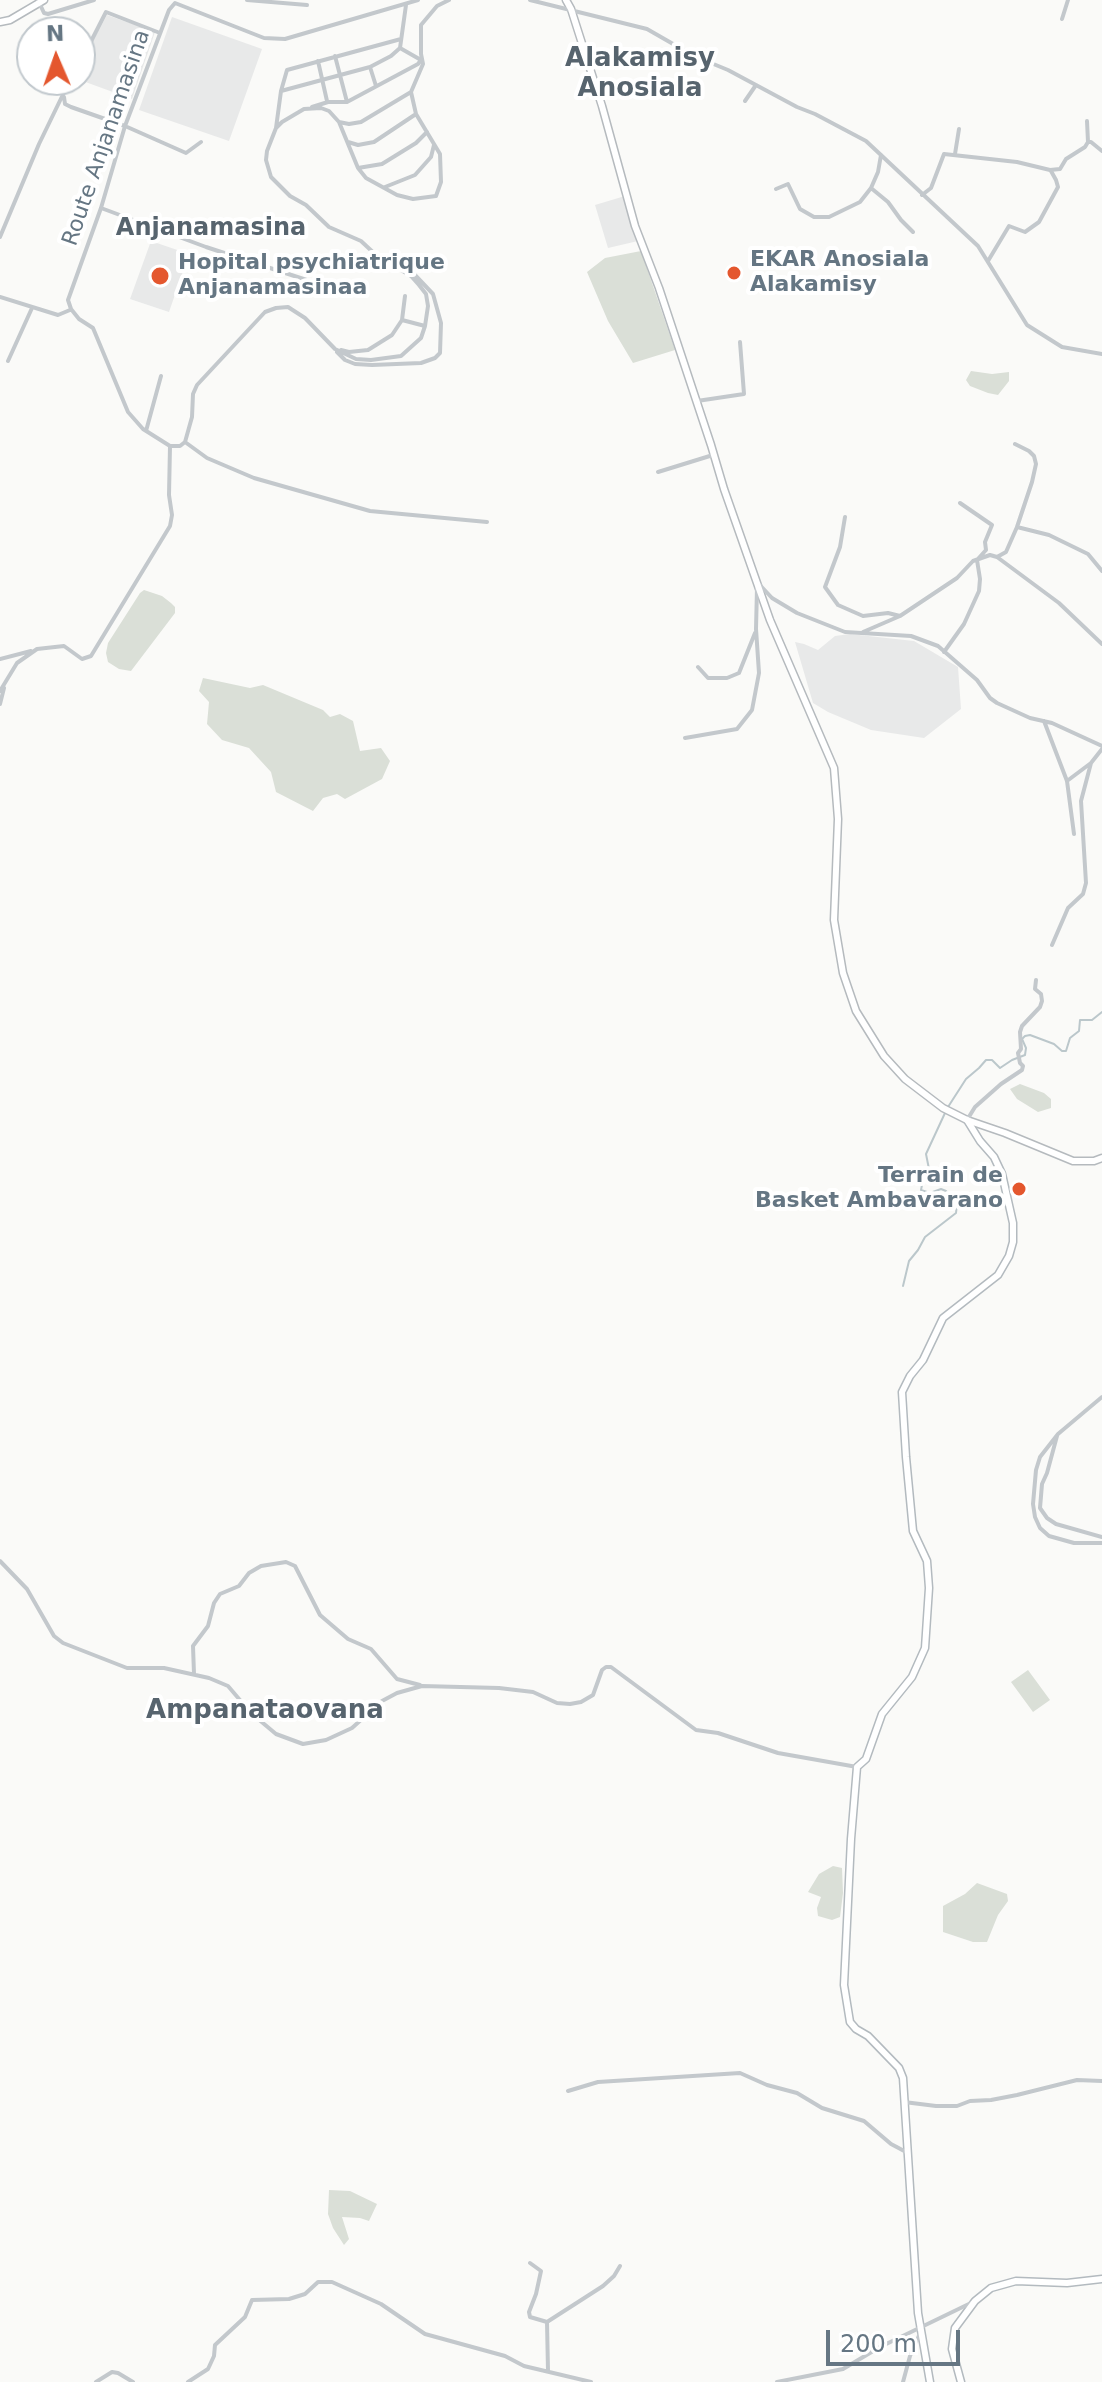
<!DOCTYPE html>
<style>
body{margin:0}
#map{position:relative;width:1102px;height:2382px;overflow:hidden;background:#fafaf8;font-family:"DejaVu Sans",sans-serif}
canvas{display:block}
.north{position:absolute;left:16px;top:16px;width:80px;height:80px;box-sizing:border-box;background:#fff;border:2px solid #c1c8cd;border-radius:50%;rotate:358deg;font-size:22px;font-weight:700;line-height:32px;text-align:center;color:#657683}
.north::after{content:'';display:block;margin:auto;width:28px;height:36px;background:#e4572e;clip-path:polygon(50% 0,100% 100%,50% 72%,0 100%)}
.scale{position:absolute;left:826px;top:2330px;width:134px;height:36px;box-sizing:border-box;border:4px solid #657683;border-top:0;padding-left:10px;font-size:24px;line-height:28px;white-space:nowrap;color:#657683;-webkit-text-stroke:6px #fff;paint-order:stroke}
</style>
<div id="map">
<canvas width="1102" height="2382"></canvas>
<div class="north">N</div>
<div class="scale">200 m</div>
</div>
<script>
const c = document.querySelector('canvas').getContext('2d');
c.lineJoin = 'round';
function fillPath(path, color) { c.fillStyle = color; c.fill(path, 'evenodd'); }
const shape = rows => new Path2D(rows.map(r => 'M' + r).join(''));
function strokePath(path, color, width, dash) { c.strokeStyle = color; c.lineWidth = width; c.lineCap = dash ? 'butt' : 'round'; c.setLineDash(dash || []); c.stroke(path); }
function drawText(font, color, halo, rows, align = 'center') {
  c.font = font + ' "DejaVu Sans",sans-serif'; c.lineWidth = 8; c.setLineDash([]); c.textBaseline = 'middle'; c.strokeStyle = halo; c.fillStyle = color; for (const [text, x, y, turn = 0] of rows) {
    c.save(); c.translate(x, y); c.rotate((+turn || 0) * Math.PI / 180); c.textAlign = isNaN(turn) ? turn : align; if (halo) c.strokeText(text, 0, 0); c.fillText(text, 0, 0); c.restore();
  }
}
fillPath(shape([
 [107,15,155,32,132,99,80,80,80,65],
 [172,17,262,49,229,141,139,110],
 [625,196,638,241,608,248,595,205],
 [151,241,189,254,169,312,130,299],
 [850,634,914,641,958,667,961,709,924,738,871,730,828,712,813,703,795,642,804,644,818,650,835,636]
]), '#e8e9e9');
fillPath(shape([
 [641,251,675,350,633,363,608,321,587,272,605,258],
 [971,371,992,374,1009,372,1009,381,998,395,988,393,970,386,966,380],
 [144,590,162,596,171,603,175,607,175,613,131,671,119,669,108,662,106,653,108,643,140,593],
 [203,678,250,688,263,685,323,710,330,717,340,714,353,721,360,751,381,748,390,761,382,779,345,799,337,794,323,798,313,811,276,792,271,772,249,748,222,740,207,724,209,702,199,691],
 [1020,1084,1044,1093,1051,1099,1051,1108,1038,1112,1017,1099,1010,1089],
 [1028,1670,1050,1700,1033,1712,1011,1682],
 [833,1866,842,1868,843,1893,840,1917,832,1920,818,1916,817,1908,821,1897,808,1892,819,1874],
 [977,1883,1007,1894,1008,1901,998,1915,987,1942,973,1942,943,1932,943,1906,965,1894],
 [329,2190,350,2191,377,2204,369,2221,360,2218,342,2217,349,2239,344,2245,333,2228,328,2214]
]), '#dadfd7');
strokePath(shape([
 [948,1107,966,1079,979,1068,986,1060,992,1060,1000,1068,1012,1060,1025,1055,1026,1048,1022,1039,1025,1036,1030,1035,1054,1044,1062,1051,1066,1051,1070,1038,1079,1031,1080,1020,1092,1020,1102,1012],
 [903,1286,909,1261,918,1250,925,1237,956,1213,957,1204,946,1191,941,1189,930,1193,921,1190,922,1185,930,1174,926,1154,945,1113]
]), '#bbc7cb', 2);
const secondary = shape([
 [930,2382,918,2313,903,2078,899,2068,868,2036,856,2029,850,2022,844,1985,851,1839,857,1767,866,1759,882,1714,912,1677,925,1648,929,1588,927,1561,913,1531,906,1457,902,1392,910,1376,923,1360,943,1318,998,1275,1009,1256,1013,1242,1013,1223,1002,1174,994,1157,980,1141,967,1120],
 [961,2382,952,2349,955,2328,975,2301,991,2288,1016,2281,1067,2283,1102,2279]
]);
const primary = shape([
 [566,0,571,9,602,106,635,226,659,288,711,445,724,489,770,620,834,768,838,819,834,920,843,973,856,1011,884,1056,905,1079,943,1108,967,1120,1005,1133,1073,1161,1094,1161,1102,1158],
 [0,22,10,20,44,0]
]);
strokePath(secondary, '#b3babf', 9);
strokePath(primary, '#b5babe', 9);
strokePath(shape([
 [38,0,44,13,48,14,94,0],
 [247,0,307,5],
 [530,0,647,29,694,56,728,70,797,107,815,114,866,141,978,246,1027,325,1062,347,1102,354],
 [1062,19,1068,0],
 [335,56,347,102],
 [318,61,327,101],
 [80,63,106,12,160,33],
 [370,67,376,86],
 [281,91,370,67,391,56,400,48,406,5],
 [64,97,65,104,71,107,125,126,186,153,201,142],
 [745,101,756,85],
 [312,107,328,102,347,102,418,64,421,60,400,48],
 [339,122,349,124,361,122,411,92],
 [276,128,281,91,287,70,401,39],
 [348,142,358,145,374,142,416,114],
 [1088,142,1091,142,1102,151],
 [955,154,959,129],
 [358,168,382,164,416,143,427,132],
 [385,187,415,175,431,157,434,145],
 [871,188,888,202,901,220,913,232],
 [776,189,788,184,800,209,814,217,829,217,860,202,871,188,878,172,881,155],
 [922,195,931,188,944,154,1017,162,1050,170,1060,169,1066,159,1085,147,1088,142,1087,121],
 [101,208,206,247,334,289],
 [0,237,39,144,70,80],
 [988,261,1009,226,1025,232,1039,222,1058,187,1056,180,1051,171],
 [0,297,58,315,70,310],
 [402,320,425,326],
 [341,350,349,352,368,350,392,335,402,320,405,296],
 [337,352,345,360,355,364,372,365,421,363,435,358,440,353,441,323,433,294,414,274,391,262],
 [8,361,32,308],
 [697,401,744,394,740,342],
 [146,431,161,376],
 [185,442,192,417,193,394,197,385,265,312,276,308,288,307,305,318,335,349,356,359,371,360,401,356,421,338,425,326,428,306,426,294,419,285,411,276,376,255,361,241,329,227,306,205,290,196,271,177,266,160,267,151,276,128,282,122,304,109,321,108,329,111,339,122,358,168,366,178,397,195,413,199,436,196,441,182,440,154,416,114,411,92,423,64,421,54,421,25,437,6,449,0],
 [1015,444,1029,451,1034,456,1036,464,1032,482,1017,527],
 [170,446,180,446,185,442,207,458,254,478,370,511,487,522],
 [658,472,713,455],
 [845,517,840,547,825,587,838,605,863,616,888,613,900,616],
 [1102,571,1088,554,1049,535,1017,527,1006,552,997,557,1059,603,1102,644],
 [758,583,772,598,797,613,845,632,911,636,938,646,977,680,990,698,997,703,1030,718,1052,723,1102,746],
 [863,632,900,616,957,578,973,561,990,555,997,557],
 [944,652,964,624,979,591,980,579,977,560,986,550,985,542,992,525,960,503],
 [0,659,31,651],
 [698,667,708,678,727,678,739,673,755,633],
 [0,691,17,663,37,649,64,646,82,659,91,656,170,526,172,515,169,495,170,446,143,429,128,412,93,328,79,319,71,309,68,300,101,208,125,126,169,10,175,3,264,38,285,39,418,0],
 [0,704,4,688],
 [1044,721,1067,781,1074,834],
 [685,738,737,729,752,710,759,673,756,629,757,588],
 [1067,781,1091,763],
 [1052,945,1068,908,1083,894,1086,883,1081,801,1091,763,1102,749],
 [967,1120,975,1107,1001,1084,1022,1070,1023,1066,1020,1063,1018,1053,1021,1049,1020,1032,1022,1026,1040,1007,1042,1001,1041,994,1035,989,1036,980],
 [1102,1397,1058,1434,1040,1457,1036,1470,1033,1504,1035,1517,1040,1528,1049,1536,1074,1543,1102,1543],
 [1057,1436,1047,1473,1042,1484,1040,1508,1047,1518,1056,1524,1102,1537],
 [0,1561,27,1589,54,1636,63,1643,127,1668,164,1668,209,1678,228,1686,251,1713,276,1734,303,1744,326,1740,352,1728,382,1701,397,1693,422,1686,499,1688,533,1692,557,1703,570,1704,581,1702,593,1695,602,1670,606,1667,611,1667,696,1730,718,1733,778,1753,857,1767],
 [194,1674,193,1646,208,1626,214,1603,220,1594,239,1586,249,1573,261,1566,286,1562,295,1566,320,1615,348,1639,371,1649,397,1679,420,1685],
 [568,2091,598,2082,740,2073,767,2085,797,2093,822,2108,864,2121,891,2144,908,2153],
 [904,2102,936,2106,957,2106,970,2101,991,2100,1017,2095,1077,2080,1102,2081],
 [530,2263,541,2271,536,2294,529,2312,530,2317,547,2322,603,2286,614,2276,620,2266],
 [547,2322,548,2371],
 [96,2382,112,2372,118,2373,133,2382],
 [188,2382,208,2369,214,2356,215,2345,245,2317,252,2300,289,2299,305,2294,318,2282,332,2282,381,2304,425,2334,505,2356,524,2366,591,2382],
 [777,2382,843,2369,880,2347,973,2302],
 [903,2382,910,2356,921,2331]
]), '#c3c8cc', 4);
strokePath(secondary, '#fff', 6);
strokePath(primary, '#fff', 6);
for (const [x, y, r, color] of [
 [734,273,8,"#e4572e"],
 [160,276,10,"#e4572e"],
 [1019,1189,8,"#e4572e"]
]) { const dot = new Path2D(); dot.arc(x, y, r, 0, 2 * Math.PI); c.fillStyle = color; c.fill(dot); strokePath(dot, '#fff', 3); }
drawText('22px', '#657683', '#fff', [
 ["Route Anjanamasina",107,138,-71]
]);
drawText('bold 22px', '#657683', '#fff', [
 ["EKAR Anosiala",750,260],
 ["Alakamisy",750,285],
 ["Hopital psychiatrique",178,263],
 ["Anjanamasinaa",178,288],
 ["Terrain de",1003,1176,"right"],
 ["Basket Ambavarano",1003,1201,"right"]
], 'left');
drawText('bold 24px', '#57646e', '#fff', [
 ["Anjanamasina",211,229]
]);
drawText('bold 26px', '#57646e', '#fff', [
 ["Alakamisy",640,59],
 ["Anosiala",640,89],
 ["Ampanataovana",265,1711]
]);
</script>
